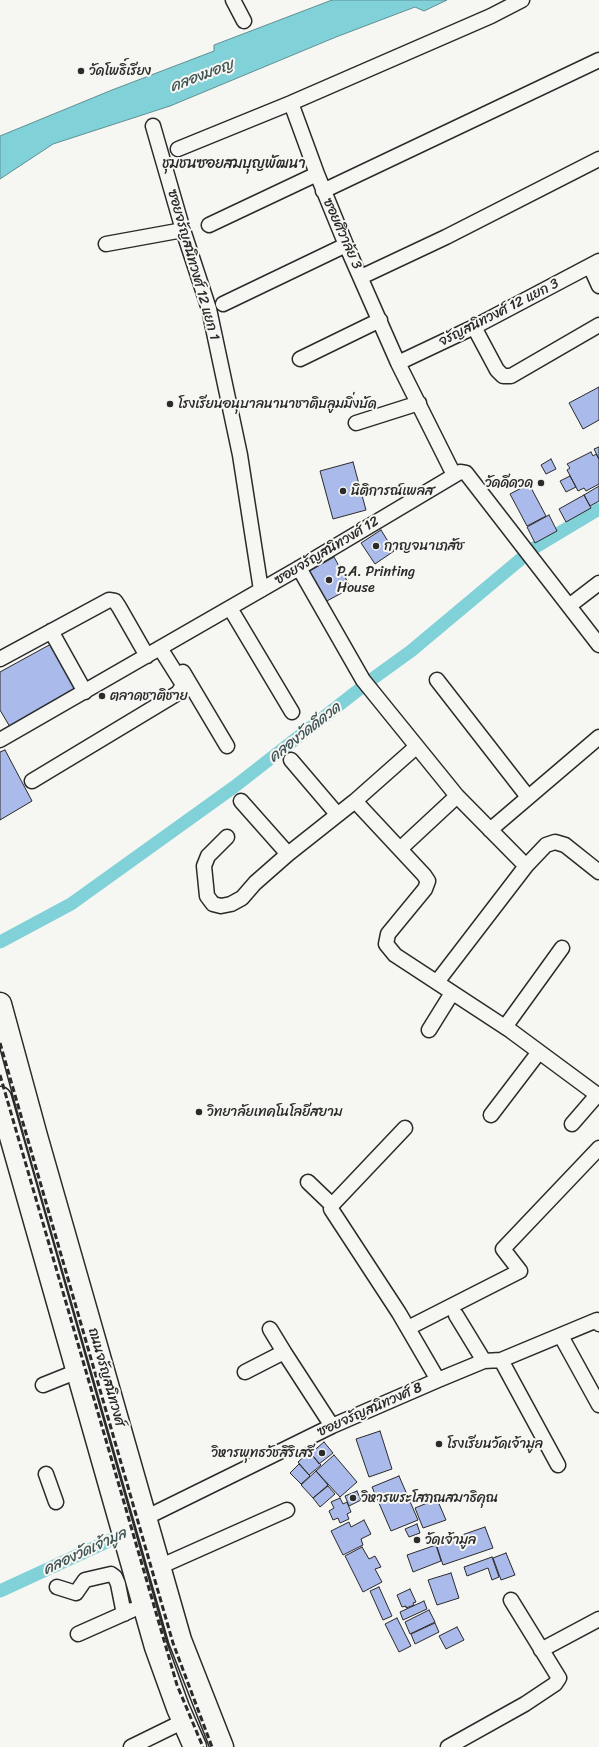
<!DOCTYPE html>
<meta charset="utf-8">
<style>
body{margin:0}
canvas{display:block;background:#f6f6f2}
</style>
<canvas width="599" height="1747"></canvas>
<script>
const c = document.querySelector('canvas').getContext('2d');
c.lineJoin = 'round';
function fillPath(path, color) { c.fillStyle = color; c.fill(path, 'evenodd'); }
const shape = rows => new Path2D(rows.map(r => 'M' + r).join(''));
function strokePath(path, color, width, dash) { c.strokeStyle = color; c.lineWidth = width; c.lineCap = dash ? 'butt' : 'round'; c.setLineDash(dash || []); c.stroke(path); }
function drawText(font, color, halo, rows, align = 'center') {
  c.font = font + ' Sriracha,"Playpen Sans Thai",sans-serif'; c.lineWidth = 4; c.setLineDash([]); c.textBaseline = 'middle'; c.strokeStyle = halo; c.fillStyle = color; for (const [text, x, y, turn = 0] of rows) {
    c.save(); c.translate(x, y); c.rotate((+turn || 0) * Math.PI / 180); c.textAlign = isNaN(turn) ? turn : align; if (halo) c.strokeText(text, 0, 0); c.fillText(text, 0, 0); c.restore();
  }
}
const water = shape([
 [332,0,447,0,424,11,415,7,336,37,170,106,53,144,0,179,0,136,112,90,214,51,214,45,332,0]
]);
fillPath(water, '#81d2d8');
strokePath(water, '#5f8f93', 1);
strokePath(shape([
 [0,942,71,904,234,787,375,677,411,651,534,548,599,509],
 [0,1591,152,1521]
]), '#81d2d8', 13);
const building = shape([
 [599,387,599,420,583,429,569,403,599,387],
 [599,447,599,459,594,449,599,447],
 [591,452,593,456,596,454,599,459,599,484,586,491,584,488,578,491,567,470,570,468,567,464,591,452],
 [551,459,556,469,546,474,541,465,551,459],
 [353,462,366,510,333,519,320,471,353,462],
 [570,476,576,487,566,492,560,481,570,476],
 [529,484,546,516,527,526,510,494,529,484],
 [599,486,599,501,590,506,584,495,599,486],
 [584,495,591,508,566,522,559,509,584,495],
 [549,515,557,531,535,543,527,527,549,515],
 [381,530,394,551,375,564,361,543,381,530],
 [334,557,351,588,325,602,308,572,334,557],
 [51,644,76,689,10,727,0,710,0,672,51,644],
 [5,750,32,801,0,820,0,752,5,750],
 [380,1431,392,1469,369,1477,356,1439,380,1431],
 [324,1442,333,1453,319,1464,311,1453,324,1442],
 [309,1452,321,1465,309,1475,298,1462,309,1452],
 [334,1455,357,1482,340,1497,316,1471,334,1455],
 [299,1464,310,1476,301,1484,290,1473,299,1464],
 [316,1471,328,1485,313,1498,301,1485,316,1471],
 [399,1476,418,1520,391,1531,372,1487,399,1476],
 [328,1486,335,1494,320,1507,313,1498,328,1486],
 [357,1491,361,1500,349,1506,345,1496,357,1491],
 [340,1498,343,1504,347,1502,351,1512,347,1514,349,1519,340,1523,338,1518,333,1520,329,1511,334,1508,331,1502,340,1498],
 [437,1499,446,1520,423,1528,415,1508,437,1499],
 [364,1520,371,1534,361,1539,363,1545,343,1555,331,1531,349,1522,351,1527,364,1520],
 [417,1524,420,1533,409,1537,405,1529,417,1524],
 [485,1527,493,1548,443,1565,436,1544,485,1527],
 [436,1545,441,1561,413,1572,407,1555,436,1545],
 [362,1547,369,1559,375,1556,381,1567,375,1569,382,1582,363,1592,345,1556,362,1547],
 [506,1553,515,1575,501,1580,493,1558,506,1553],
 [492,1557,499,1577,492,1580,488,1568,467,1576,464,1567,492,1557],
 [451,1573,459,1598,437,1605,428,1580,451,1573],
 [379,1587,392,1616,383,1620,370,1591,379,1587],
 [410,1589,416,1602,413,1603,414,1605,406,1608,406,1606,402,1607,397,1595,410,1589],
 [424,1601,427,1609,403,1620,400,1612,424,1601],
 [429,1610,435,1622,410,1634,405,1622,429,1610],
 [397,1618,411,1646,399,1652,385,1624,397,1618],
 [435,1623,439,1632,415,1644,411,1634,435,1623],
 [457,1627,464,1640,446,1649,439,1636,457,1627]
]);
fillPath(building, '#aabaea');
strokePath(building, '#2b2b2b', 1);
const street = shape([
 [233,0,244,21],
 [291,103,317,174,346,245,398,363,454,475],
 [153,126,183,230,209,309,240,455,261,590],
 [178,149,291,103,491,16,522,0],
 [323,191,599,60],
 [209,225,317,174],
 [106,244,183,230],
 [590,266,599,286],
 [361,277,446,237,599,159],
 [223,304,346,245],
 [474,327,497,370,503,376,511,376,599,325],
 [300,359,380,320],
 [398,363,474,327,599,261],
 [356,423,419,403],
 [299,568,363,680,457,796,526,866],
 [569,606,599,583],
 [230,608,292,712],
 [51,631,85,692],
 [0,659,109,600,115,601,119,607,147,656],
 [183,672,227,746],
 [437,680,528,797],
 [0,740,299,568,460,472,466,473,599,645],
 [291,760,337,814],
 [32,781,178,693,182,687,182,683,160,648],
 [241,801,288,854],
 [355,801,424,875,428,881,425,889,388,934,386,944,395,955,511,1031,599,1096],
 [490,830,599,737],
 [227,837,208,856,204,866,207,896,213,904,221,906,231,904,242,898,255,883,288,854,355,801,416,747],
 [400,849,457,796],
 [437,982,526,866,546,845,555,842,565,845,599,872],
 [505,1027,562,948],
 [429,1030,452,993],
 [491,1115,539,1052],
 [572,1124,597,1095],
 [405,1128,332,1205,331,1209,399,1313,438,1380],
 [308,1182,332,1205],
 [456,1315,484,1361],
 [408,1328,520,1271,503,1249,599,1148],
 [270,1329,284,1352],
 [561,1336,599,1405],
 [501,1360,558,1465],
 [245,1372,284,1352,332,1426],
 [43,1385,78,1371],
 [46,1474,56,1502],
 [145,1518,332,1426,438,1380,484,1361,501,1360,597,1320,599,1324],
 [159,1567,287,1510],
 [57,1587,76,1593,85,1580,111,1574,115,1577,118,1584,124,1614],
 [78,1634,132,1610],
 [541,1650,599,1619],
 [131,1747,184,1721],
 [448,1747,525,1704,555,1684,559,1678,511,1600]
]);
const primary = shape([
 [0,1004,36,1136,180,1640,222,1747],
 [0,1098,156,1647,178,1708,195,1747]
]);
strokePath(street, '#2b2b2b', 17);
strokePath(primary, '#2b2b2b', 25);
strokePath(street, '#f6f6f2', 14);
strokePath(primary, '#f6f6f2', 22);
strokePath(shape([
 [0,1043,173,1643,212,1747],
 [0,1075,177,1685,203,1747]
]), '#2b2b2b', 3, [6, 3]);
for (const [x, y, r, color] of [
 [81,71,4,"#2b2b2b"],
 [170,404,4,"#2b2b2b"],
 [541,483,4,"#2b2b2b"],
 [343,491,4,"#2b2b2b"],
 [376,546,4,"#2b2b2b"],
 [329,580,4,"#2b2b2b"],
 [102,696,4,"#2b2b2b"],
 [199,1112,4,"#2b2b2b"],
 [439,1444,4,"#2b2b2b"],
 [322,1453,4,"#2b2b2b"],
 [353,1498,4,"#2b2b2b"],
 [417,1540,4,"#2b2b2b"]
]) { const dot = new Path2D(); dot.arc(x, y, r, 0, 2 * Math.PI); c.fillStyle = color; c.fill(dot); strokePath(dot, '#f6f6f2', 1.5); }
drawText('14px', '#2b2b2b', '#f6f6f2', [
 ["วัดโพธิ์เรียง",89,71],
 ["โรงเรียนอนุบาลนานาชาติบลูมมิ่งบัด",178,404],
 ["วัดดีดวด",533,483,"right"],
 ["นิติการณ์เพลส",351,491],
 ["กาญจนาเภสัช",384,546],
 ["P.A. Printing",337,572],
 ["House",337,588],
 ["ตลาดชาติชาย",110,696],
 ["วิทยาลัยเทคโนโลยีสยาม",207,1112],
 ["โรงเรียนวัดเจ้ามูล",447,1444],
 ["วิหารพุทธวัชสิริเสรี",314,1453,"right"],
 ["วิหารพระโสภณสมาธิคุณ",361,1498],
 ["วัดเจ้ามูล",425,1540]
], 'left');
drawText('14px', '#2b2b2b', '#f6f6f2', [
 ["ซอยศิวาลัย 3",342,234,66],
 ["ซอยจรัญสนิทวงศ์ 12 แยก 1",193,265,74],
 ["จรัญสนิทวงศ์ 12 แยก 3",499,313,-27],
 ["ซอยจรัญสนิทวงศ์ 12",327,551,-31],
 ["ถนนจรัญสนิทวงศ์",106,1377,74],
 ["ซอยจรัญสนิทวงศ์ 8",370,1410,-24]
]);
drawText('italic 15px', '#405556', '#f6f6f2', [
 ["คลองมอญ",202,76,-21],
 ["คลองวัดดีดวด",305,733,-38],
 ["คลองวัดเจ้ามูล",85,1552,-25]
]);
drawText('15px', '#2b2b2b', '#f6f6f2', [
 ["ชุมชนซอยสมบุญพัฒนา",234,164]
]);
</script>
